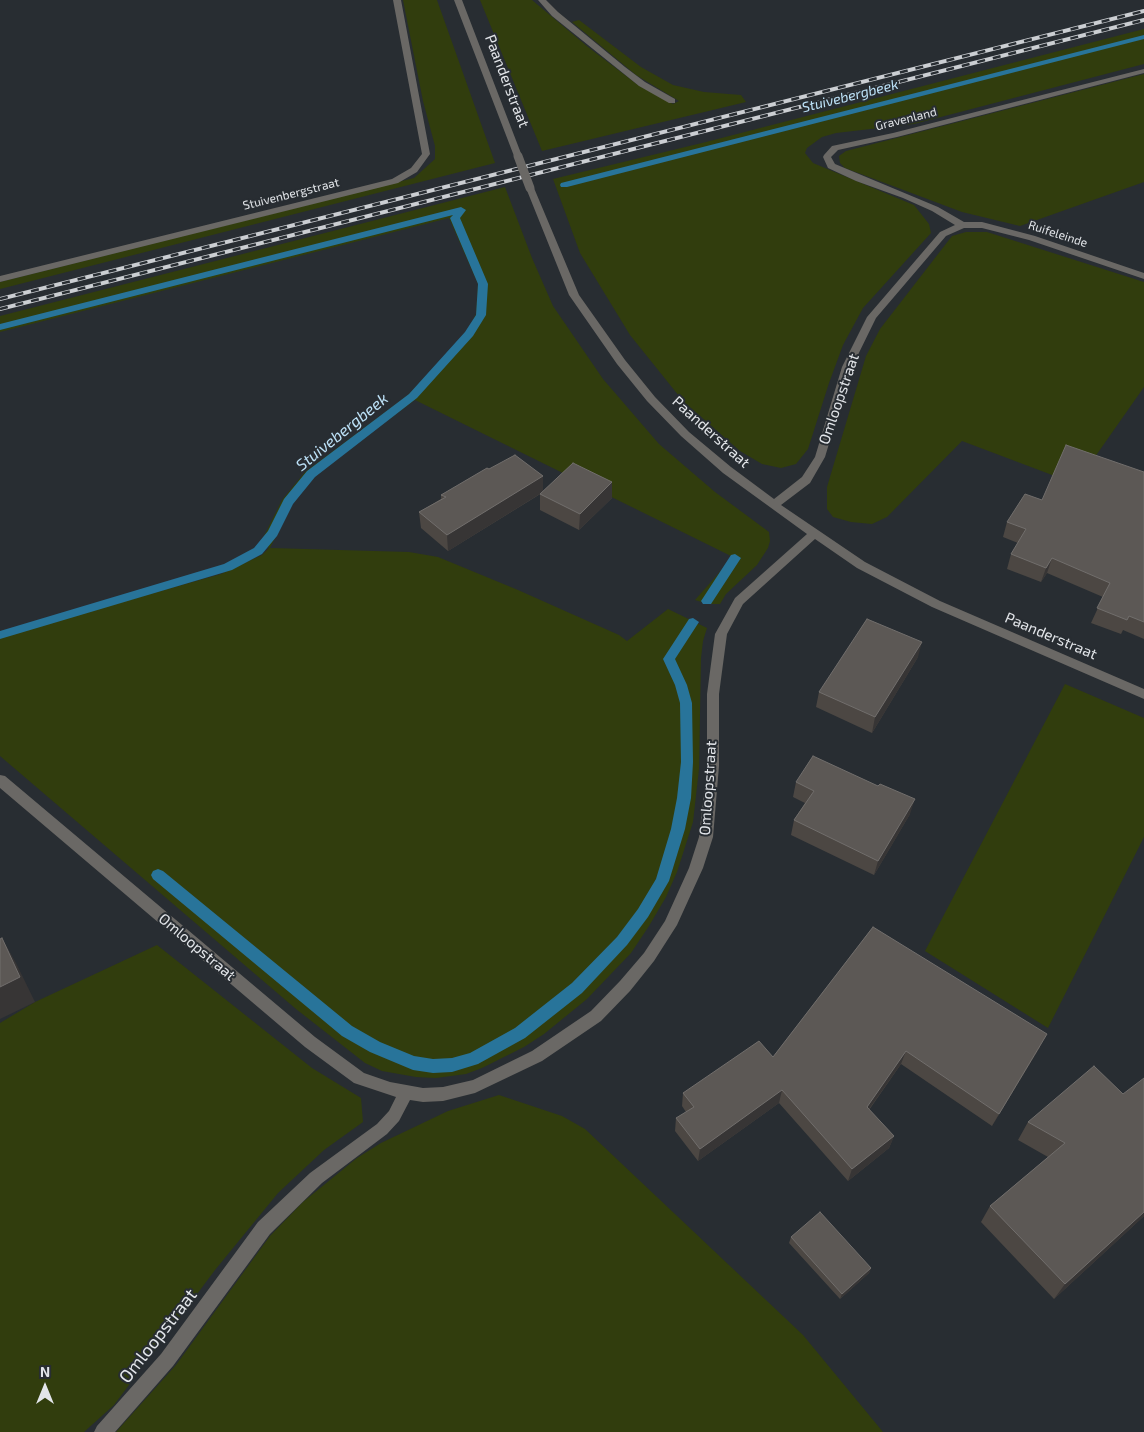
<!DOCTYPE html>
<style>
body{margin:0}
#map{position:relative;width:1144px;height:1432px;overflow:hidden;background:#282d32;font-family:"Exo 2",sans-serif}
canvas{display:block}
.north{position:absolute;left:20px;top:1362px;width:50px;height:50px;-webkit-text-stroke:4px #282d32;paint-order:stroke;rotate:0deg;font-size:14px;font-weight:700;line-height:20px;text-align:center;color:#e2e5e9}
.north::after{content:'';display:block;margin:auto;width:18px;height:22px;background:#e2e5e9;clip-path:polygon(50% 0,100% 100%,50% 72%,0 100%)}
</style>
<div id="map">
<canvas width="1144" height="1432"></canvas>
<div class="north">N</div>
</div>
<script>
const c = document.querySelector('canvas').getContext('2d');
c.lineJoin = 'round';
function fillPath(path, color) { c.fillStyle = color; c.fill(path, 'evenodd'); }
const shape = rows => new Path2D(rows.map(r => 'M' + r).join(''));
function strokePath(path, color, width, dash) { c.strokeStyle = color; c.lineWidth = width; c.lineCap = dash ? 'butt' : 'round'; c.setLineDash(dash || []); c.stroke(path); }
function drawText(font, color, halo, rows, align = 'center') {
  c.font = font + ' "Exo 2",sans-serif'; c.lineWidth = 4; c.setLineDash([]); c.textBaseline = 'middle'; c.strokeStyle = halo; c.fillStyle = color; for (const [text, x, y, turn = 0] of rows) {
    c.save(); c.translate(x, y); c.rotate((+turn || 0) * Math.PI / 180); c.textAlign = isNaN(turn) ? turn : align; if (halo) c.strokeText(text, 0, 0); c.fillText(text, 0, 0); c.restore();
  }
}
fillPath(shape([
 [403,0,437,0,495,163,0,289,0,282,414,178,435,159,435,146,423,101],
 [480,0,532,0,588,47,638,85,673,104,679,101,636,75,572,22,579,20,641,67,673,85,704,92,741,95,746,102,542,151],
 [1144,29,1144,64,914,124,836,133,822,137,807,148,805,153,813,163,914,205,929,224,931,233,863,308,843,345,829,383,808,449,796,464,781,468,762,464,740,451,683,401,630,335,580,253,553,179,706,142],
 [1144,74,1144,182,1020,226,962,212,845,168,840,163,839,156,846,151],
 [505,187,532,258,553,306,603,379,659,444,715,492,769,532,770,541,768,548,757,565,726,594,720,604,708,604,695,600,733,557,415,400,312,476,293,502,270,548,409,552,438,557,518,590,619,635,627,641,668,609,707,628,703,641,701,658,699,769,693,822,677,872,666,897,649,926,631,953,587,999,544,1034,524,1047,482,1068,466,1074,436,1078,416,1077,382,1071,365,1063,296,1009,0,756,0,638,12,633,221,574,262,555,269,548,262,540,282,500,305,472,408,395,466,334,476,314,478,284,449,218,0,332,0,316],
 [966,232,987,232,1144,282,1144,387,1076,484,962,441,887,517,872,524,851,522,833,517,827,509,827,487,866,356,880,329,952,236],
 [1065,684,1144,718,1144,837,1048,1028,925,951],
 [157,945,312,1068,361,1098,363,1122,324,1150,278,1193,215,1270,114,1405,84,1432,0,1432,0,1023,35,1002],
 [499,1095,562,1116,585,1129,803,1335,883,1432,116,1432,176,1365,270,1236,303,1202,357,1158,381,1143,448,1111]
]), '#313d0d');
fillPath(shape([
 [1144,35,1144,39,567,187,561,187,560,185,561,183,1144,35],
 [461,207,466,210,460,218,488,284,486,315,473,336,417,398,315,477,293,504,277,536,262,554,232,570,0,639,0,631,224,564,254,548,268,531,284,499,307,471,409,394,465,332,476,315,478,284,450,218,453,215,0,330,0,324,461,207],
 [735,554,741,558,739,561,711,604,703,604,701,601,703,598,731,555,735,554],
 [693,618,699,622,675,659,687,685,692,703,693,762,691,798,685,829,669,881,648,917,627,945,582,993,525,1038,478,1064,452,1072,433,1073,413,1070,370,1052,342,1036,153,879,151,875,153,871,158,869,163,871,352,1026,380,1042,414,1056,433,1059,452,1058,470,1053,515,1028,572,983,617,937,638,909,656,879,671,829,677,798,681,762,680,703,675,685,663,659,689,619,693,618]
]), '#28749a');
fillPath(shape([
 [393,0,401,0,430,154,417,172,398,183,0,282,0,276,392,179,411,168,422,154,393,0],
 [454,0,462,0,522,156,521,158,514,156,454,0],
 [538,0,546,0,558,12,625,67,645,82,675,99,675,103,669,103,639,86,552,16,538,0],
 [1144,69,1144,73,897,137,838,150,831,157,835,164,938,207,964,222,982,222,1035,236,1144,273,1144,279,1029,240,982,228,964,228,946,236,876,318,852,367,825,457,810,483,781,505,865,562,940,601,1144,689,1144,699,932,607,857,568,815,539,743,604,727,634,719,694,719,766,713,837,703,868,677,925,654,961,630,991,601,1021,542,1061,475,1093,443,1101,423,1102,410,1100,399,1121,387,1134,322,1183,270,1234,173,1366,115,1432,94,1432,97,1426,161,1354,258,1222,310,1173,377,1124,389,1111,396,1097,354,1083,305,1047,0,788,0,775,5,776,315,1037,364,1073,390,1082,423,1088,443,1087,473,1080,532,1051,591,1011,620,981,644,953,665,921,689,868,699,837,707,766,707,694,715,634,735,598,807,534,723,473,681,436,647,401,617,364,569,295,526,188,530,185,534,188,579,295,625,360,655,397,689,432,731,467,774,499,802,477,815,457,842,367,867,317,940,232,955,225,932,211,903,198,856,181,828,168,823,157,824,155,832,146,893,133,1144,69]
]), '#6a6865');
const rail = shape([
 [0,299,1144,11],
 [0,309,1144,20]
]);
strokePath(rail, '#cbced2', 4);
strokePath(rail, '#282d32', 2.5, [8]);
strokePath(shape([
 [518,156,530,188]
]), '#6a6865', 9);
fillPath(shape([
 [489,469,543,491,612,498,579,530,540,510,540,494,542,493,448,551,421,528,419,512,441,499,441,495],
 [1144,472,1144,639,1123,630,1121,634,1091,623,1103,597,1047,573,1041,582,1007,569,1011,554,1018,543,1003,537,1007,522,1042,500],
 [918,657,872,733,816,707,819,692],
 [796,782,910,814,874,875,791,835,794,820,805,803,793,797],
 [873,927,1040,1047,992,1126,901,1064,869,1110,894,1136,889,1148,848,1181,779,1103,698,1161,675,1131,676,1118,686,1112,682,1106,683,1093,773,1057],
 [1123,1094,1144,1216,1054,1299,981,1222,990,1206,1048,1157,1018,1140,1028,1122],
 [791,1237,871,1268,869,1273,840,1299,789,1243]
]), '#4c4743');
fillPath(shape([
 [543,476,543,492,448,551,447,535],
 [612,482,612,498,579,530,580,514],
 [1052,558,1047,573,1041,582,1046,568],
 [922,642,918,657,872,733,875,717],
 [915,799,910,814,874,875,878,861],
 [2,938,16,963,35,1002,0,1019,0,987],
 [1047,1034,1040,1047,992,1126,999,1114],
 [906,1051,901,1064,862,1119,867,1107],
 [782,1090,779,1103,698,1161,700,1149],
 [894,1136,889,1148,848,1181,852,1169],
 [1144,1212,1144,1216,1054,1299,1065,1284],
 [871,1268,869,1273,840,1299,842,1294]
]), '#373535');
const building = shape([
 [1066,445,1144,472,1144,622,1129,616,1127,620,1097,608,1110,583,1052,558,1046,568,1011,554,1026,529,1007,522,1025,494,1042,500,1066,445],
 [515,455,543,476,447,535,419,512,446,497,441,495,487,468,489,469,515,455],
 [573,463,612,482,580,514,540,494,573,463],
 [867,619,922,642,875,717,819,692,867,619],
 [813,756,878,786,880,784,915,799,878,861,794,820,814,791,796,782,813,756],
 [873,927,1047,1034,999,1114,906,1051,867,1107,894,1136,852,1169,782,1090,700,1149,676,1118,694,1107,683,1093,759,1041,773,1057,873,927],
 [2,938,20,977,0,987,0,939,2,938],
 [1094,1066,1123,1094,1144,1078,1144,1212,1065,1284,990,1206,1065,1143,1028,1122,1094,1066],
 [820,1212,871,1268,842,1294,791,1237,820,1212]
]);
fillPath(building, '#5c5855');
strokePath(building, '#716e6c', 1);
drawText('12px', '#e2e5e9', '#282d32', [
 ["Gravenland",906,119,-14],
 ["Stuivenbergstraat",291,194,-14],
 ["Ruifeleinde",1058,234,18]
]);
drawText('italic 14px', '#bde2f8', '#282d32', [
 ["Stuivebergbeek",850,96,-14]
]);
drawText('15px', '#e2e5e9', '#282d32', [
 ["Paanderstraat",507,81,69],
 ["Omloopstraat",839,399,-71],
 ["Paanderstraat",711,432,42],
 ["Paanderstraat",1051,636,23],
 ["Omloopstraat",708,788,-86],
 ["Omloopstraat",197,947,40]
]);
drawText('italic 16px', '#bde2f8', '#282d32', [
 ["Stuivebergbeek",342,432,-39]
]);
drawText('18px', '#e2e5e9', '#282d32', [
 ["Omloopstraat",158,1336,-52]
]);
</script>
